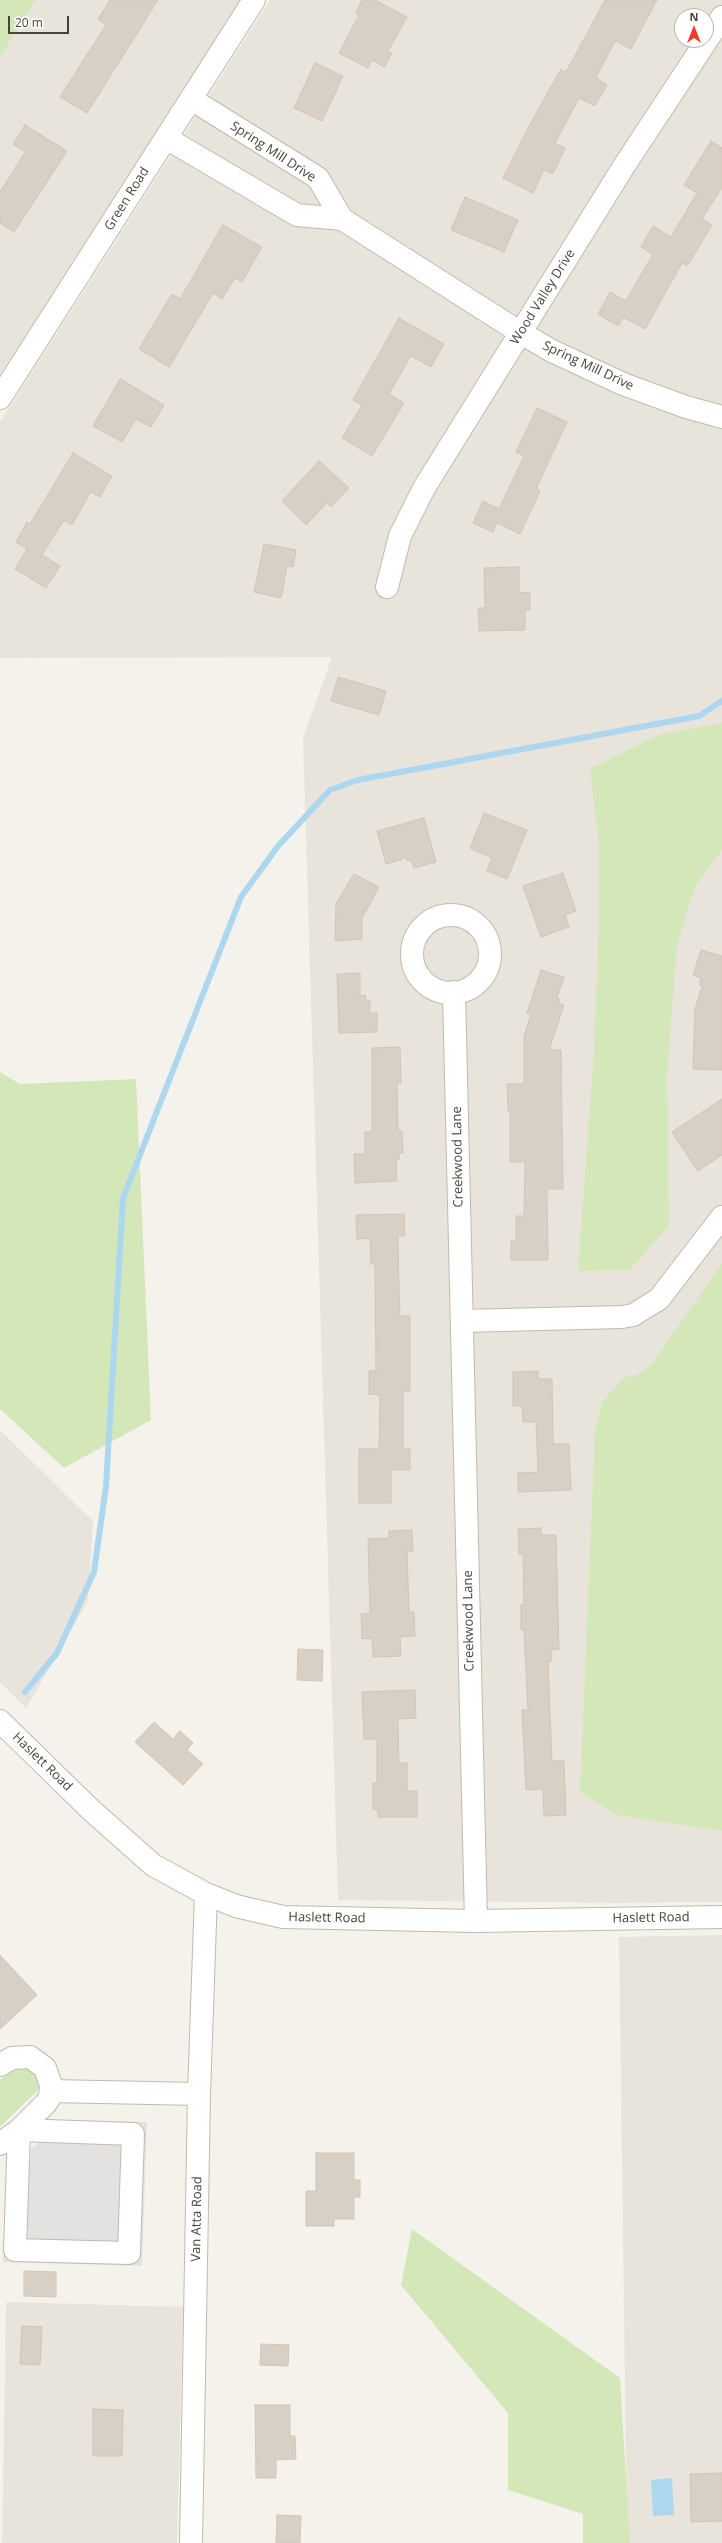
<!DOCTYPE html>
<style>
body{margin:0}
#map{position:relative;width:722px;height:2543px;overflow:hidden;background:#f5f2ec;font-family:"Open Sans",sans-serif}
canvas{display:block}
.north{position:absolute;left:674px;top:8px;width:40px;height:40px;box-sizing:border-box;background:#fff;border:1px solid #b7b4b0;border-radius:50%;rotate:0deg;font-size:11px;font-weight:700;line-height:16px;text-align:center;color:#4a433a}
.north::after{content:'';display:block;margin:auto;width:14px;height:18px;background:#ef3b2a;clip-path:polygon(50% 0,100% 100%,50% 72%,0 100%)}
.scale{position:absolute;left:8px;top:16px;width:61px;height:18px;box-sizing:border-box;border:2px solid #4a433a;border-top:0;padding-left:5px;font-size:12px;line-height:14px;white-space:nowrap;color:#4a433a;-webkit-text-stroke:3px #fff;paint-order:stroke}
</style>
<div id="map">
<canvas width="722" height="2543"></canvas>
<div class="north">N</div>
<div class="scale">20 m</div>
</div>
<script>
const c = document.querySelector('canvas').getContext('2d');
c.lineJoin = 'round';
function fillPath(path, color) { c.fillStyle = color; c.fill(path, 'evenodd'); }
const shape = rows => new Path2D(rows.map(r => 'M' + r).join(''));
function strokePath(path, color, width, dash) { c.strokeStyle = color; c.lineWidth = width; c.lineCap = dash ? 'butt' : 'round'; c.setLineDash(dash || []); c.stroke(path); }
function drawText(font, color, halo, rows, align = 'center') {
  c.font = font + ' "Open Sans",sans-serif'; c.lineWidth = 4; c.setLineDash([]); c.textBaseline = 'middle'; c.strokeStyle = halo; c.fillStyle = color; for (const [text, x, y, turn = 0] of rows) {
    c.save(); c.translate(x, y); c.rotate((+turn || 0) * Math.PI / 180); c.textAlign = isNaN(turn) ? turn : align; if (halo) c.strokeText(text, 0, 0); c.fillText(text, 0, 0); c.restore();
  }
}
fillPath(shape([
 [36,0,243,0,0,382,0,57],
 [270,0,722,0,722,1902,618,1903,338,1900,303,738,332,657,0,658,0,422],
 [682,16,706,16,706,40,682,40],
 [0,1430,93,1521,88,1601,26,1708,0,1682],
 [722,1935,722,2543,627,2543,619,1937],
 [6,2302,183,2307,177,2543,2,2543]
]), '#e9e4db');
fillPath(shape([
 [0,0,36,0,0,57],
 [722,723,722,849,695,887,677,945,667,1075,669,1225,630,1270,578,1271,594,1051,599,922,599,844,590,769,661,734],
 [0,1072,20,1084,136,1079,151,1420,64,1468,0,1409],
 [722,1263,722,1831,617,1815,580,1792,595,1429,602,1403,623,1378,639,1374,651,1365],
 [17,2066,36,2071,40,2083,38,2090,0,2127,0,2080],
 [412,2229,620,2378,630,2543,583,2543,583,2514,508,2490,508,2413,401,2285]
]), '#d4e7b8');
fillPath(shape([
 [39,2120,147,2122,142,2266,3,2262,6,2164,30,2165,31,2149,38,2143]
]), '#e4e2e0');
fillPath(shape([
 [672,2478,674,2515,653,2516,651,2480]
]), '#add7ee');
strokePath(shape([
 [25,1692,57,1653,94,1572,106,1486,123,1198,241,897,278,846,330,790,358,780,699,716,722,701]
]), '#add7ee', 6);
const building = shape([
 [110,0,158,0,87,113,60,97,106,25,98,19,110,0],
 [362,0,375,0,407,17,388,51,392,53,384,67,372,60,368,68,339,53,359,15,356,13,362,0],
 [605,0,657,0,631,49,615,41,596,78,607,85,595,106,579,98,555,143,565,148,553,174,544,170,533,193,503,178,527,130,561,69,566,72,605,0],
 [315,63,343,76,322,121,294,108,315,63],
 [25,125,67,151,14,232,0,223,0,192,25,152,13,144,25,125],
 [711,141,722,148,722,187,702,219,712,225,687,266,682,263,645,329,623,317,618,326,598,314,610,292,626,301,653,254,641,247,653,226,671,237,697,193,684,185,711,141],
 [465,197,518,220,504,252,451,230,465,197],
 [223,225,262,247,242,282,235,278,222,299,213,293,169,367,139,349,172,294,180,299,223,225],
 [399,318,444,344,431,367,411,356,389,394,404,403,372,456,342,438,362,405,353,400,399,318],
 [120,379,164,405,151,427,136,419,122,442,93,426,120,379],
 [537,408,567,422,536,489,540,491,520,534,497,523,493,532,473,523,483,501,499,509,524,456,516,452,537,408],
 [73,453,112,476,100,497,91,492,72,525,64,520,42,555,60,566,46,588,15,569,27,549,16,542,27,522,30,524,73,453],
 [319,461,349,488,331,507,327,503,306,525,282,501,319,461],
 [264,544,296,550,293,567,287,566,281,598,254,592,264,544],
 [519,567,519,593,530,592,530,610,525,610,525,630,479,631,478,608,485,608,484,568,519,567],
 [338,677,386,691,379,715,331,701,338,677],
 [484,813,527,830,507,879,487,871,492,858,470,848,484,813],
 [424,818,436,862,414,868,411,860,407,861,406,858,386,864,377,831,424,818],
 [563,873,576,911,565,915,569,927,541,937,523,886,563,873],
 [354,874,379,887,362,918,362,939,335,941,336,904,354,874],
 [701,950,722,956,722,1070,693,1069,695,1009,702,986,699,985,701,978,693,975,701,950],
 [541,970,564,977,557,998,560,999,558,1003,564,1005,549,1050,561,1050,563,1189,547,1189,548,1260,511,1260,511,1241,516,1241,516,1216,524,1216,525,1162,510,1162,510,1111,508,1111,507,1084,524,1084,524,1036,531,1014,527,1013,541,970],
 [360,973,360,996,365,995,366,1001,370,1001,370,1013,377,1013,377,1032,339,1033,337,974,360,973],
 [400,1047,401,1083,397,1083,398,1131,402,1131,403,1153,399,1153,399,1160,396,1160,397,1181,355,1183,354,1154,365,1154,365,1132,372,1132,372,1048,400,1047],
 [722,1099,722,1155,698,1171,672,1132,722,1099],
 [404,1214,405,1236,398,1236,399,1287,400,1316,410,1316,410,1391,403,1391,403,1449,410,1449,410,1470,391,1470,391,1503,359,1503,359,1449,379,1449,380,1395,369,1394,369,1371,376,1371,375,1264,371,1264,370,1238,357,1239,356,1215,404,1214],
 [538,1371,538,1379,552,1379,553,1444,569,1444,571,1490,518,1492,518,1473,538,1472,536,1422,523,1422,522,1406,513,1406,513,1372,538,1371],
 [541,1528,541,1535,556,1535,559,1649,551,1650,551,1662,548,1662,552,1761,564,1761,566,1815,544,1816,543,1789,526,1790,522,1710,528,1710,524,1630,521,1630,521,1605,524,1605,523,1554,519,1554,518,1529,541,1528],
 [412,1530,413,1551,407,1551,409,1612,414,1612,415,1636,400,1637,401,1656,373,1657,372,1638,362,1639,361,1614,370,1613,368,1539,389,1538,389,1531,412,1530],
 [298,1649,323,1650,322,1681,297,1680,298,1649],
 [415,1690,416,1718,398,1719,399,1763,407,1763,407,1791,417,1791,417,1817,378,1817,378,1809,373,1810,373,1783,377,1783,377,1739,364,1739,362,1692,415,1690],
 [154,1722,173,1739,180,1731,193,1743,187,1750,203,1764,183,1785,135,1742,154,1722],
 [0,1955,37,1995,0,2029,0,1955],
 [316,2153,354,2153,354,2180,360,2180,360,2197,354,2197,354,2219,334,2219,334,2226,306,2226,306,2191,316,2191,316,2153],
 [24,2271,56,2272,56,2297,24,2296,24,2271],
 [22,2326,42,2327,40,2365,20,2364,22,2326],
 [261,2344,289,2345,288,2366,260,2365,261,2344],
 [255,2405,290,2405,290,2436,295,2436,296,2459,276,2460,276,2478,256,2478,255,2405],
 [93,2409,123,2410,122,2456,93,2456,93,2409],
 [722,2473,722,2521,691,2522,690,2474,722,2473],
 [277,2515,301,2516,300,2543,276,2543,277,2515]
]);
fillPath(building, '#d9d0c5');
strokePath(building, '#d1c5b6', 1);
const minor = shape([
 [191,99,318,178,342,219,521,333,552,351,623,384,686,407,722,417],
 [166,138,297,215,342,219],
 [0,398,254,0],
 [387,587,400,536,424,488,624,166,722,17],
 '412 954a39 39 0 1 1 78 0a39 39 0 1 1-78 0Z',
 [454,992,476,1921],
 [462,1321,622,1317,633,1315,659,1299,722,1217],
 [0,1721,91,1810,153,1865,206,1894,236,1906,283,1917,476,1921,722,1917],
 [0,2065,12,2058,30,2057,45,2068,51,2085,50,2097,46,2103,19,2130,0,2144],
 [51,2091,199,2094],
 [19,2130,133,2134,129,2253,15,2250,19,2130],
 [191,2543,199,2094,206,1894]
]);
strokePath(minor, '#c1b9af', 24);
strokePath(minor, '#fff', 22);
drawText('13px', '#4a433a', '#fff', [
 ["Spring Mill Drive",273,152,33],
 ["Green Road",127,199,-58],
 ["Wood Valley Drive",543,297,-58],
 ["Spring Mill Drive",588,366,25],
 ["Creekwood Lane",458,1157,-91],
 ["Creekwood Lane",469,1621,-91],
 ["Haslett Road",42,1762,44],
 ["Haslett Road",327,1918,1],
 ["Haslett Road",651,1918,-1],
 ["Van Atta Road",197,2219,-89]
]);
</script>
